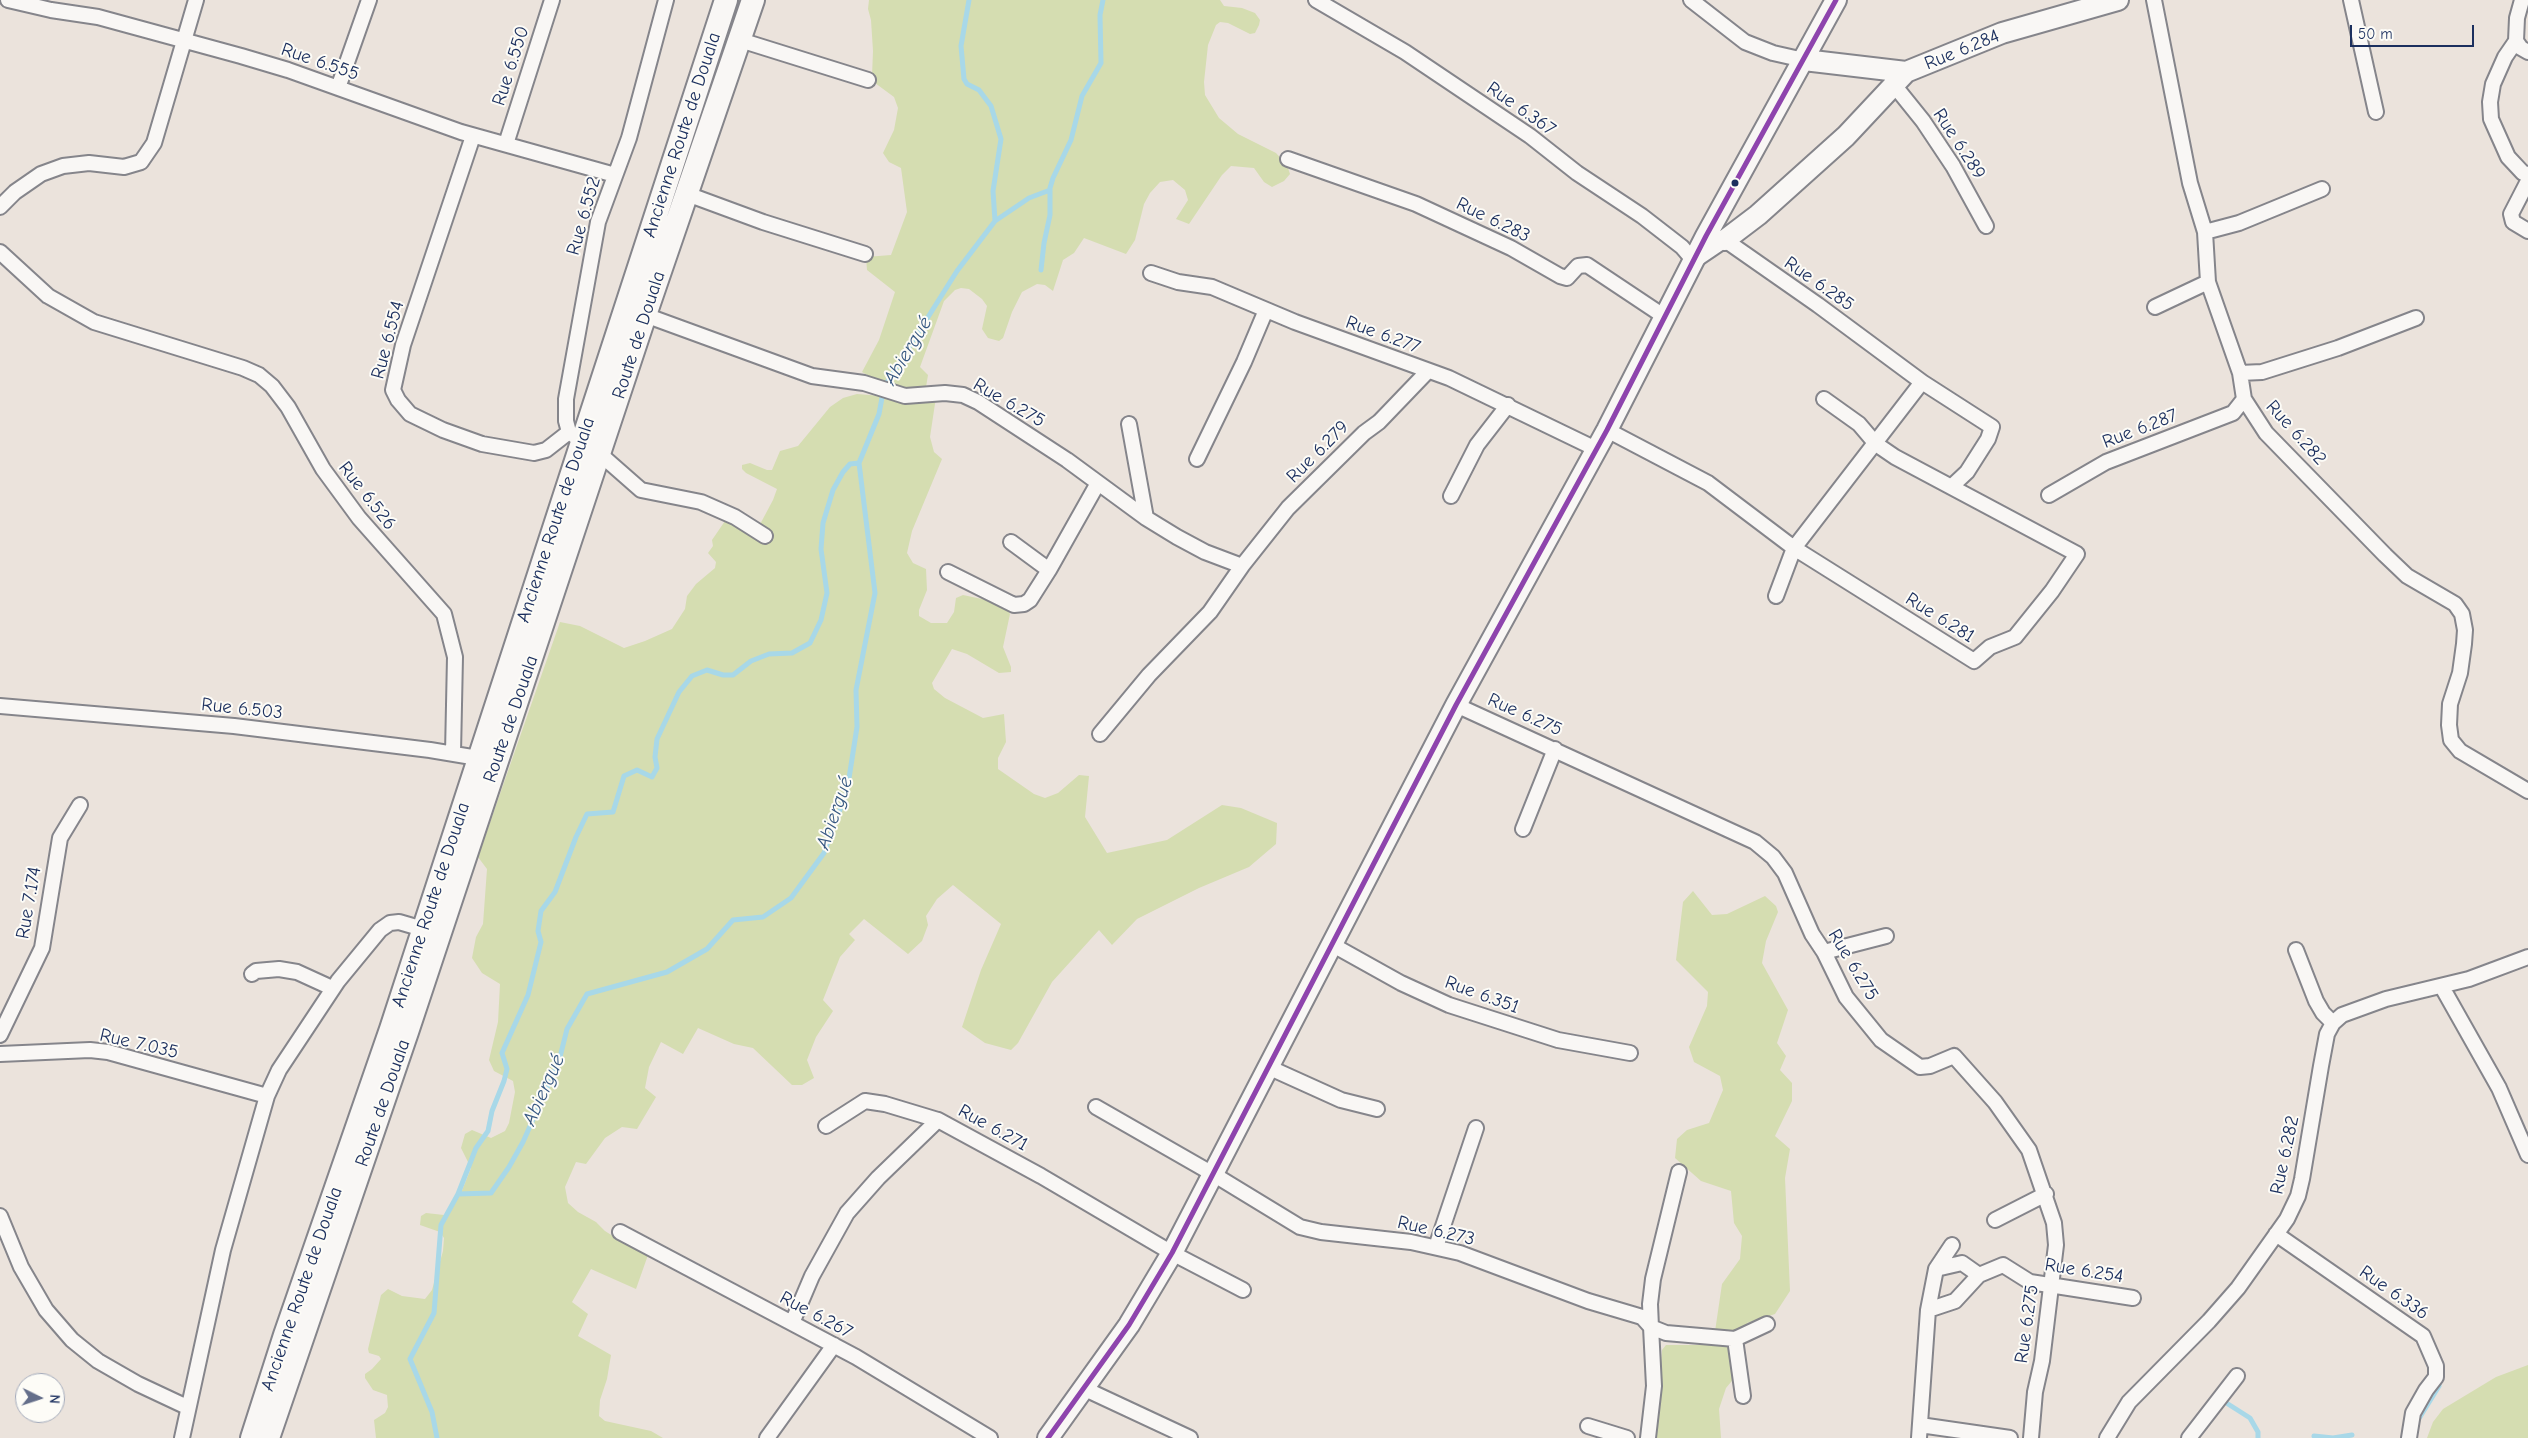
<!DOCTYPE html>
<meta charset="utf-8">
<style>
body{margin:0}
#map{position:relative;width:2528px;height:1438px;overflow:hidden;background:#ebe3dc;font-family:"Comic Neue",sans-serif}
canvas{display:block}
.north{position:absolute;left:15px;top:1373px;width:50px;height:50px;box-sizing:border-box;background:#fdfcf7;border:1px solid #a3aaba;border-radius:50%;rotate:94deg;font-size:14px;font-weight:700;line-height:20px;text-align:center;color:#1b2f5e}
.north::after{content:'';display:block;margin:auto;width:18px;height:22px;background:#646e8a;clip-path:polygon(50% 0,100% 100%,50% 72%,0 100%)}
.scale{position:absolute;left:2350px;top:25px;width:124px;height:22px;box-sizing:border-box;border:2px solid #1b2f5e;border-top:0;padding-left:6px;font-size:15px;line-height:18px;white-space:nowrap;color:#1b2f5e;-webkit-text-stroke:4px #fdfcf7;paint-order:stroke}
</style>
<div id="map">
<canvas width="2528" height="1438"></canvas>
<div class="north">N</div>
<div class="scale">50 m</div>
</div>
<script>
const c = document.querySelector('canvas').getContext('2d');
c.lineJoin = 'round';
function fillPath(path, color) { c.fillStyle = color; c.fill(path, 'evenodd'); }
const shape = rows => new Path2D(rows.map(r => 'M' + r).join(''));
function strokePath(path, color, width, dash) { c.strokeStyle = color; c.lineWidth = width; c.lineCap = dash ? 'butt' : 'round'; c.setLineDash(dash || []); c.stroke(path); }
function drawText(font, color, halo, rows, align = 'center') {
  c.font = font + ' "Comic Neue",sans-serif'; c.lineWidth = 4; c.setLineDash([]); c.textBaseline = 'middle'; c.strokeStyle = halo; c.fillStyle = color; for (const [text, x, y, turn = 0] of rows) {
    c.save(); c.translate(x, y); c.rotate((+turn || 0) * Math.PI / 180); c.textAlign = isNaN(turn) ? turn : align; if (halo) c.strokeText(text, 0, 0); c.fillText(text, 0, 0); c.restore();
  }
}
fillPath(shape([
 [869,0,1220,0,1224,6,1242,8,1255,13,1260,20,1259,25,1255,33,1250,34,1228,23,1220,22,1216,25,1208,45,1204,82,1205,95,1219,118,1238,134,1276,153,1287,165,1290,174,1284,181,1272,187,1264,182,1254,168,1231,166,1222,175,1189,224,1176,219,1188,200,1185,190,1173,180,1160,182,1150,193,1144,204,1135,240,1126,254,1084,238,1074,253,1063,260,1053,291,1045,285,1037,284,1022,292,1012,312,1003,338,999,341,988,338,982,329,987,306,982,299,969,289,961,288,955,290,944,301,920,367,928,375,926,387,901,388,880,382,862,372,879,340,895,292,867,270,866,257,891,255,907,212,901,168,889,162,883,153,894,130,898,108,894,97,875,83,872,76,873,51,871,20,868,9],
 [857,394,894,397,936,397,930,437,934,452,942,459,912,531,907,553,913,563,926,569,927,590,919,610,919,616,931,623,947,623,954,612,956,598,963,595,996,602,1006,608,1010,614,1003,647,1011,667,1011,672,999,673,967,654,952,649,932,683,934,689,945,698,983,718,1004,714,1006,742,998,758,998,769,1034,794,1045,798,1058,793,1079,775,1089,776,1085,817,1107,853,1167,840,1222,805,1241,808,1277,823,1276,844,1249,867,1199,888,1137,919,1112,945,1099,930,1052,982,1018,1043,1011,1050,985,1043,962,1027,981,970,1001,924,953,885,937,899,926,916,928,925,922,941,908,954,864,919,849,934,855,940,840,957,823,1000,833,1011,816,1037,807,1060,814,1078,802,1085,792,1085,753,1048,734,1044,698,1028,683,1054,661,1042,649,1067,645,1088,656,1097,637,1129,622,1127,605,1138,586,1164,576,1162,565,1187,568,1203,578,1212,596,1222,605,1231,619,1240,648,1255,636,1289,591,1269,572,1302,588,1314,578,1336,611,1355,607,1379,600,1400,599,1416,605,1421,651,1431,663,1438,376,1438,374,1420,385,1413,388,1407,387,1395,373,1390,365,1378,365,1374,372,1369,381,1359,379,1356,369,1353,368,1349,381,1295,388,1289,402,1296,425,1299,432,1290,443,1251,444,1238,440,1232,420,1225,421,1216,426,1213,444,1215,461,1193,471,1168,461,1148,465,1134,472,1130,491,1138,505,1131,509,1123,515,1092,513,1081,494,1071,489,1060,498,1022,500,984,482,973,472,958,476,937,483,924,487,869,478,857,560,622,580,626,624,648,645,641,672,629,685,609,687,596,696,584,715,568,716,562,708,553,713,546,712,540,725,521,757,530,773,500,777,489,746,473,742,469,742,465,750,463,767,470,772,470,780,451,798,446,830,407,843,398],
 [1693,891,1712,915,1727,914,1765,896,1776,906,1778,912,1766,941,1762,963,1788,1010,1777,1043,1786,1056,1780,1070,1792,1083,1792,1101,1775,1136,1790,1149,1785,1178,1790,1291,1775,1314,1747,1323,1741,1370,1726,1388,1719,1409,1721,1438,1655,1438,1662,1350,1666,1345,1713,1345,1722,1284,1740,1259,1742,1236,1734,1223,1731,1191,1701,1181,1675,1158,1677,1139,1687,1130,1709,1123,1723,1090,1720,1076,1694,1062,1689,1047,1707,1006,1708,992,1676,960,1683,902],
 [2528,1365,2528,1438,2427,1438,2433,1422,2443,1409,2496,1377]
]), '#d5ddb1');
strokePath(shape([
 [995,221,1029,198,1050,190],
 [1041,270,1044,243,1050,215,1050,188,1053,178,1071,140,1082,96,1101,63,1100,15,1103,0],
 [458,1194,476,1148,488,1131,492,1111,504,1081,507,1069,502,1053,528,995,541,942,538,931,541,911,555,892,576,837,587,814,613,812,624,776,637,770,652,777,657,768,655,757,657,739,679,692,692,676,707,670,723,675,733,675,751,661,769,654,792,653,810,643,821,620,827,593,821,549,823,523,833,490,843,472,850,464,859,463],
 [2228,1404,2250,1418,2258,1432,2258,1438],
 [2415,1425,2439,1386,2439,1380],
 [2314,1436,2333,1438,2352,1435],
 [437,1438,432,1412,410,1359,434,1313,441,1225,458,1194,491,1193,509,1167,523,1142,559,1061,567,1029,587,994,667,972,707,949,733,920,763,917,791,898,824,853,847,791,857,727,856,690,875,593,859,463,879,414,884,387,957,271,995,221,993,191,1001,139,991,106,979,90,967,84,964,79,961,46,969,0]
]), '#a8d8e8', 5);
const street = shape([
 [8,0,51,10,98,17,241,56,288,70,461,132,615,175],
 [666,0,629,138,598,222,566,399,566,421,569,432,600,454,641,490,701,502,735,517,765,536],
 [1316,0,1405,52,1530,136,1577,173,1642,216,1682,247,1694,261,1725,240,1818,305,1922,382,1794,548,1776,596],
 [1691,0,1745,42,1773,53,1804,60],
 [2154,0,2190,183,2205,232,2208,282,2240,373,2244,399,2266,433,2385,555,2407,576,2455,604,2462,614,2465,630,2464,644,2460,673,2450,704,2449,725,2451,740,2460,751,2528,791],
 [2351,0,2376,112],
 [2522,0,2517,18,2516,41,2505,57,2493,84,2490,102,2491,119,2508,157,2523,173,2528,174],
 [740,40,868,80],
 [2516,41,2521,48,2528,52],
 [1894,85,1923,121,1953,166,1986,226],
 [338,88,369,0],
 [473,136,403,345,393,390,398,400,410,414,443,430,482,444,534,453,546,450,569,432],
 [506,144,552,0],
 [1288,159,1416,204,1511,248,1560,276,1567,278,1578,266,1587,265,1665,317],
 [2528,181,2511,214,2513,222,2528,231],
 [687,194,763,222,865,254],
 [0,207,15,192,41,174,63,166,89,163,124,167,141,162,154,143,196,0],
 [2205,232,2239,223,2322,189],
 [0,252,48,296,94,322,243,368,259,375,272,386,288,407,323,469,359,518,444,614,455,657,453,753],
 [1151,273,1178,282,1212,287,1295,322,1449,378,1596,449],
 [2155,307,2208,282],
 [645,315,812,376,864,383,905,396,945,393,963,395,978,402,1067,460,1146,518,1177,537,1205,552,1242,566],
 [2240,373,2262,372,2338,348,2416,318],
 [1922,382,1992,427,1988,439,1967,472,1951,487],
 [1129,424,1146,518],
 [1607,430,1708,483,1794,548,1974,661,1990,647,2015,637,2052,591,2077,554,1895,457,1876,444,1859,424,1824,399],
 [1197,459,1244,362,1266,310],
 [2049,495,2106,462,2233,413,2244,399],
 [1451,496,1477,445,1508,405],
 [1011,542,1049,570],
 [948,572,1014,605,1024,604,1030,600,1049,570,1098,483],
 [1456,705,1755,842,1773,857,1785,873,1812,934,1824,952,1846,997,1881,1040,1920,1067,1930,1066,1954,1056,1995,1102,2029,1150,2054,1223,2056,1245,2042,1361,2035,1392,2031,1438],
 [0,706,234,726,430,750,478,758],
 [1100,734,1149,675,1210,612,1242,566,1288,508,1364,433,1379,422,1428,371],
 [1523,829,1555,749],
 [1331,944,1401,983,1449,1005,1558,1040,1630,1053],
 [2296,950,2316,1001,2323,1013,2333,1023],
 [1824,952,1886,936],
 [252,974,256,971,279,969,297,972,332,988],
 [2442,987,2499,1088,2528,1155],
 [0,1035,42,948,60,838,80,805],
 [0,1054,90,1050,108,1052,267,1096],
 [1268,1067,1341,1100,1377,1109],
 [1096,1107,1213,1174,1300,1227,1321,1232,1411,1242,1460,1253,1588,1301,1642,1317,1651,1327,1654,1386,1648,1438],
 [826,1126,865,1101,885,1104,938,1120],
 [1679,1172,1653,1279,1650,1304,1651,1327,1666,1333,1735,1339,1767,1324],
 [0,1216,21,1267,46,1310,72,1340,98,1361,138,1384,187,1407],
 [1995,1220,2046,1194],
 [620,1232,856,1357,990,1438],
 [2276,1234,2423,1336,2436,1366,2436,1377,2426,1390,2413,1413,2409,1438],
 [1436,1247,1476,1128],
 [1936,1269,1962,1263,1979,1275],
 [1928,1310,1936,1269,1952,1245],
 [792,1323,812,1276,847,1213,878,1178,938,1120,1041,1176,1172,1253,1243,1290],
 [1735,1339,1743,1396],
 [1085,1389,1190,1438],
 [1920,1425,2010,1438],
 [1588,1426,1627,1438],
 [182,1438,223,1250,267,1096,279,1070,338,981,380,930,390,923,399,922,423,929],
 [767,1438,834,1345],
 [1919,1438,1928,1310,1955,1301,1979,1275,2003,1265,2030,1282,2133,1298],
 [2107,1438,2129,1402,2209,1321,2238,1288,2287,1219,2298,1196,2302,1179,2321,1066,2327,1034,2333,1023,2342,1015,2386,999,2469,979,2528,957],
 [2189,1438,2237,1376]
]);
const secondary = shape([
 [1804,60,1906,72,2002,33,2118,0],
 [1725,240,1758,215,1846,136,1906,72],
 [1048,1438,1129,1325,1172,1253,1456,705,1607,430,1706,236,1836,0]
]);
const primary = shape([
 [252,1438,285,1335,391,1029,726,0],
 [268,1438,407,1032,645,315,753,0]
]);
strokePath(street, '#85858b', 18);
strokePath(secondary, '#85858b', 24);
strokePath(primary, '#85858b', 26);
strokePath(street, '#f9f7f5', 14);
strokePath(secondary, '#f9f7f5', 20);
strokePath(primary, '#f9f7f5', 22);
strokePath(shape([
 [1048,1438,1129,1325,1172,1253,1456,705,1607,430,1706,236,1836,0]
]), '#8e44ad', 5);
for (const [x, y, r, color] of [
 [1735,183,4.5,"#1b2f5e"]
]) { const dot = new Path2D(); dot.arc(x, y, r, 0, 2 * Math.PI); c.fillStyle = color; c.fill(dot); strokePath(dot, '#fdfcf7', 2); }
drawText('19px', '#1b2f5e', '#fdfcf7', [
 ["Rue 6.284",1962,50,-22],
 ["Rue 6.555",320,62,19],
 ["Rue 6.550",511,66,-72],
 ["Rue 6.367",1521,109,35],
 ["Ancienne Route de Douala",682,135,-72],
 ["Rue 6.289",1959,144,57],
 ["Rue 6.552",584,216,-74],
 ["Rue 6.283",1493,220,26],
 ["Rue 6.285",1819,284,35],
 ["Route de Douala",639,335,-72],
 ["Rue 6.277",1383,335,20],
 ["Rue 6.554",388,340,-75],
 ["Rue 6.275",1009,403,30],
 ["Rue 6.287",2140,429,-21],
 ["Rue 6.282",2296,433,48],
 ["Rue 6.279",1318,452,-45],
 ["Rue 6.526",367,496,52],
 ["Ancienne Route de Douala",556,520,-72],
 ["Rue 6.281",1940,618,32],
 ["Rue 6.503",242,709,6],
 ["Rue 6.275",1525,715,24],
 ["Route de Douala",511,719,-71],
 ["Rue 7.174",29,903,-80],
 ["Ancienne Route de Douala",431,905,-72],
 ["Rue 6.275",1853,965,59],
 ["Rue 6.351",1482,995,20],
 ["Rue 7.035",139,1044,13],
 ["Route de Douala",383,1103,-71],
 ["Rue 6.271",993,1128,29],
 ["Rue 6.282",2285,1155,-78],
 ["Rue 6.273",1436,1231,13],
 ["Rue 6.254",2084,1271,9],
 ["Ancienne Route de Douala",302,1289,-71],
 ["Rue 6.336",2394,1293,35],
 ["Rue 6.267",816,1315,28],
 ["Rue 6.275",2027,1324,-82]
]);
drawText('italic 20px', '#375882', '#fdfcf7', [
 ["Abiergué",908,351,-59],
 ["Abiergué",835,813,-71],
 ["Abiergué",544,1090,-66]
]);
</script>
